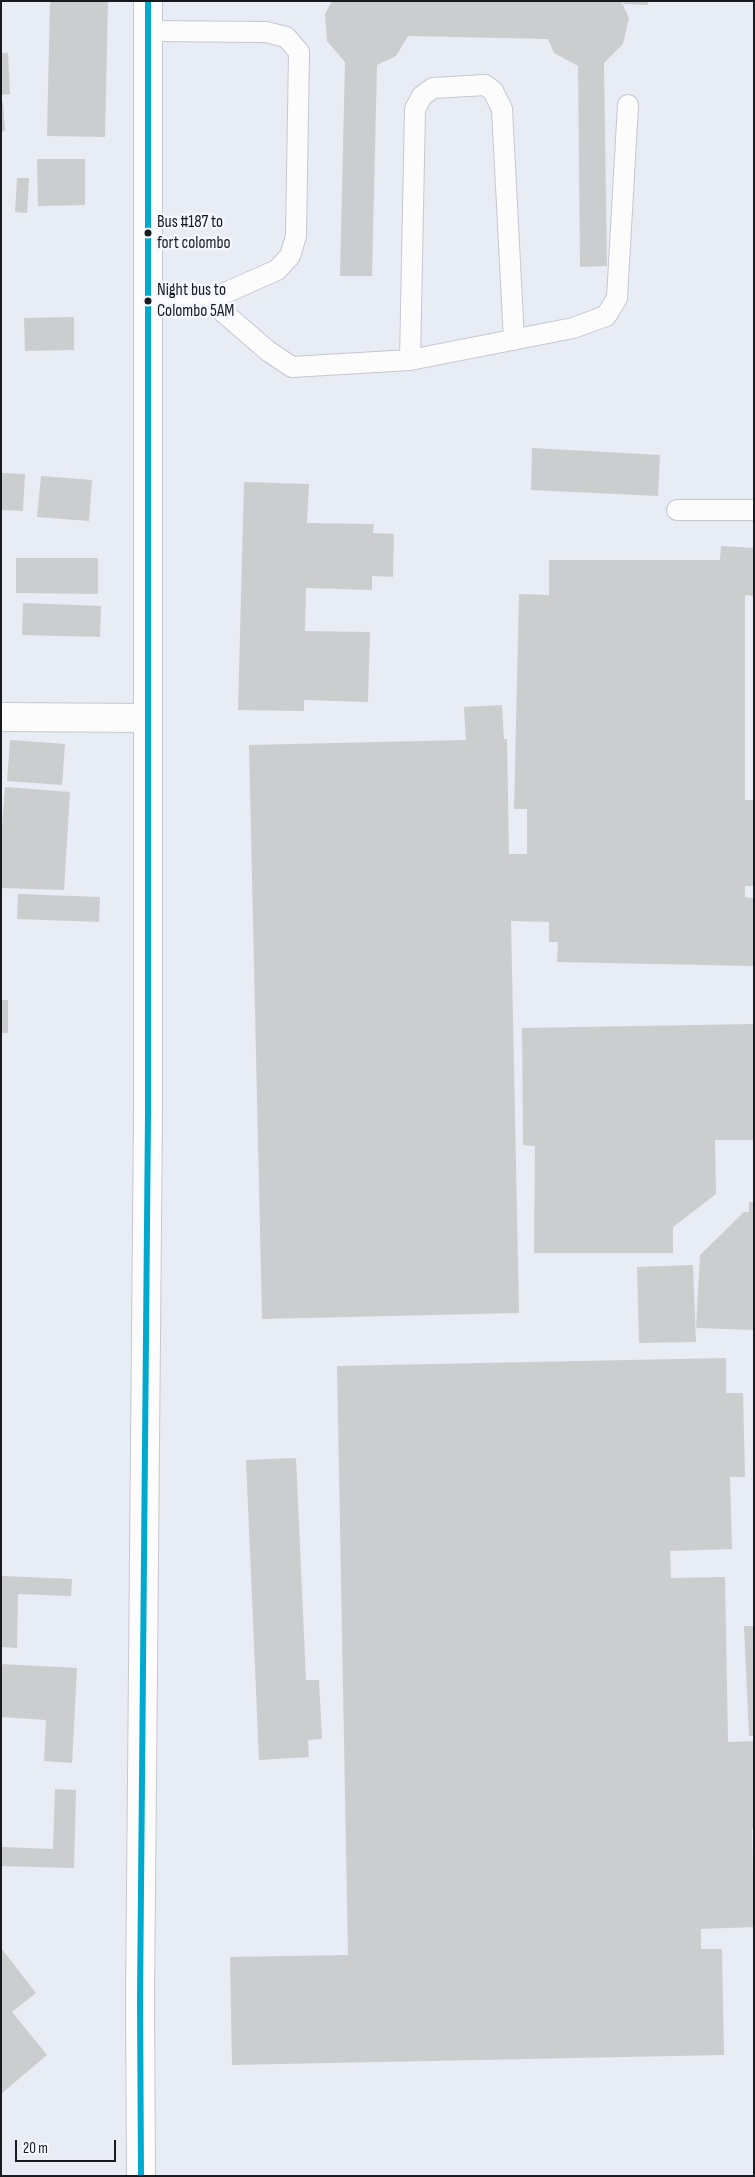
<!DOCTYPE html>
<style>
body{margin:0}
#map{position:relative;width:755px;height:2177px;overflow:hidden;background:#e8ecf4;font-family:"Sofia Sans Condensed",sans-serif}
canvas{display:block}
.frame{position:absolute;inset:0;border:2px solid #181a1f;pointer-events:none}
.scale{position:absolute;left:15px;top:2140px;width:101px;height:22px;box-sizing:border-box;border:2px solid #181a1f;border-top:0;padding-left:6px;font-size:15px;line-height:18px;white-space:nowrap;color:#181a1f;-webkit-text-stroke:4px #f4f7fd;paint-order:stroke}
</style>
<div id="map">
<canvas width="755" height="2177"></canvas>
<div class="frame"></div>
<div class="scale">20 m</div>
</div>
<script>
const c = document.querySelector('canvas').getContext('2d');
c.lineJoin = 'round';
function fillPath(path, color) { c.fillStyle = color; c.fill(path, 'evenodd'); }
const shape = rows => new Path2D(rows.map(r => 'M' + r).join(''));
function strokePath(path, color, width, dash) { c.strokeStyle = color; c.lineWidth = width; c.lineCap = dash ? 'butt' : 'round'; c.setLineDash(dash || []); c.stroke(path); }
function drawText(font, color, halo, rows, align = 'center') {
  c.font = font + ' "Sofia Sans Condensed",sans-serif'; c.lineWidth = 5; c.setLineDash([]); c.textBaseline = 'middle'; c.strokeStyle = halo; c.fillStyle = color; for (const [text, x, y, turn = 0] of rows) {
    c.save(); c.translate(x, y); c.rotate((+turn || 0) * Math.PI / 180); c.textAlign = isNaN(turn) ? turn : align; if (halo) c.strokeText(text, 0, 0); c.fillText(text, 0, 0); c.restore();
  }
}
fillPath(shape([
 [50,1,108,1,105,137,47,136],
 [332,1,621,1,629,18,623,44,604,63,607,266,580,267,578,66,554,53,548,39,408,36,396,56,377,65,372,276,340,276,345,62,327,41,325,14],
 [623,1,648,1,648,5,623,4],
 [1,53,8,53,10,94,1,95],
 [1,102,3,102,5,131,1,132],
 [37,159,85,159,85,205,38,206],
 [17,178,29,178,27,213,15,212],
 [74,317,74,350,25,351,24,318],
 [532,448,660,455,658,496,531,490],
 [1,473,25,474,23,511,1,510],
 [41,476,92,480,89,521,37,517],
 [244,482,309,484,307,523,374,524,373,533,394,534,393,577,372,576,372,590,306,588,305,631,370,632,368,702,304,700,304,711,238,710],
 [721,546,754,548,754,596,745,595,745,800,754,800,754,886,745,886,745,897,754,898,754,966,557,962,558,942,549,942,549,922,511,921,519,1313,262,1319,249,745,466,740,464,707,502,705,504,739,507,739,509,854,527,854,527,809,514,809,519,594,549,595,549,560,720,560],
 [16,558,98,558,98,594,16,593],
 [23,603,101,606,100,637,22,635],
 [10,740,65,744,62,785,7,781],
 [5,787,70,792,64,890,1,888,1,839],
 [18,894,100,897,99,922,17,919],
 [1,1000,8,1000,8,1033,1,1033],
 [754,1024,754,1140,715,1140,716,1194,673,1227,673,1253,534,1253,535,1146,523,1145,522,1028],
 [749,1202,754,1202,754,1330,696,1328,700,1255,744,1212,749,1212],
 [693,1265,696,1342,639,1343,637,1267],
 [726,1358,726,1393,743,1393,745,1477,730,1477,732,1549,670,1551,671,1578,725,1577,728,1742,754,1741,754,1829,752,1829,754,1927,701,1929,701,1949,722,1949,724,2055,232,2065,230,1957,348,1955,337,1366],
 [296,1458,306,1680,319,1680,322,1739,308,1740,309,1757,259,1760,246,1460],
 [1,1576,72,1579,71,1596,18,1594,17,1648,1,1647],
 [744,1626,754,1626,754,1736,749,1736],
 [1,1664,77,1668,72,1763,44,1761,46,1720,1,1717],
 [55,1789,76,1790,74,1868,1,1866,1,1847,53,1849],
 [1,1948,36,1993,12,2012,47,2055,1,2094]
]), '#cccdce');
const lane = shape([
 [148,31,266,32,286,37,299,52,296,236,290,256,277,270,209,300,149,300],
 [209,300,268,351,292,367,410,360,573,328,606,316,617,298,628,105],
 [410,360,415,109,422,96,433,88,485,85,493,91,502,109,514,340],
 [677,510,754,510]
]);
const street = shape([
 [1,717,148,718]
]);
const secondary = shape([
 [141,2176,140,1999,148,1114,148,1]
]);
strokePath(lane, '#c5c8cf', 22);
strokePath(street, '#c5c8cf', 30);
strokePath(secondary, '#c5c8cf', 30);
strokePath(lane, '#fcfcfd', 20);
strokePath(street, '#fcfcfd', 28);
strokePath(secondary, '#fcfcfd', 28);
strokePath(shape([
 [141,2176,140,1999,148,1114,148,1]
]), '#00a9ce', 6);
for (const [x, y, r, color] of [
 [148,233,4.5,"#181a1f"],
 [148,301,4.5,"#181a1f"]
]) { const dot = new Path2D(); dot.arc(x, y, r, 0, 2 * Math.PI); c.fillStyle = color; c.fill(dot); strokePath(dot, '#f4f7fd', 2); }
drawText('17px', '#181a1f', '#f4f7fd', [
 ["Bus #187 to",157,223],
 ["fort colombo",157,244],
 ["Night bus to",157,291],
 ["Colombo 5AM",157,312]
], 'left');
</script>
